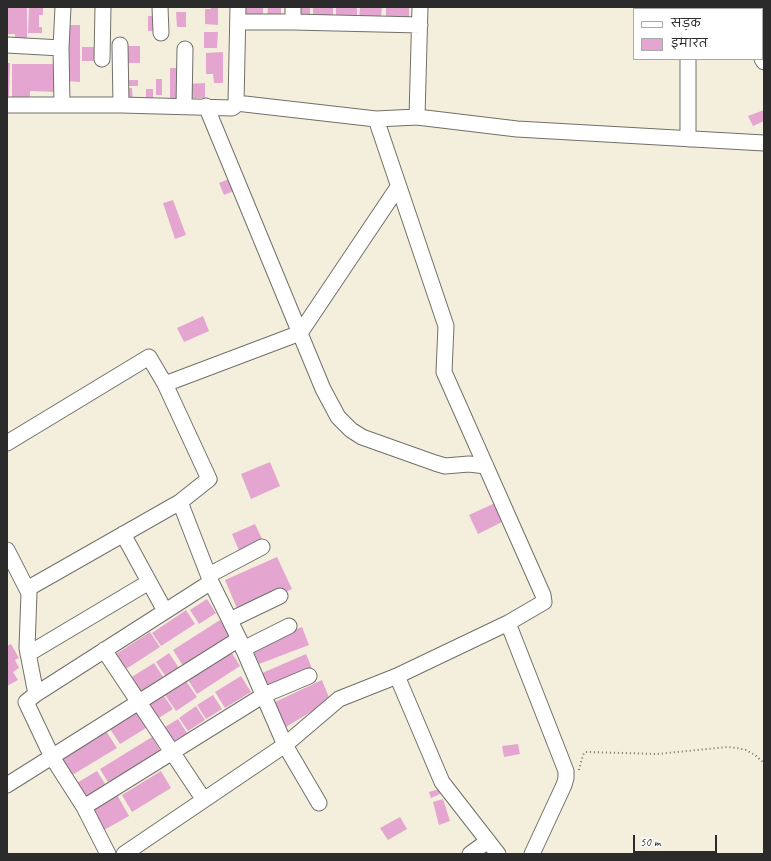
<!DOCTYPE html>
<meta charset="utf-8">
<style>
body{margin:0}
#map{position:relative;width:771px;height:861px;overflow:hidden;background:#f4efdc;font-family:Caveat,"Playpen Sans Deva",sans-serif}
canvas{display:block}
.frame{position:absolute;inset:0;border:8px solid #2b2b2b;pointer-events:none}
.legend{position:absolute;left:633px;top:8px;width:130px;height:52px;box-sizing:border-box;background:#fff;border:1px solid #aaa;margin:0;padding:5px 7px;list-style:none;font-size:12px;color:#2b2b2b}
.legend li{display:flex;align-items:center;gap:8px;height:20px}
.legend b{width:20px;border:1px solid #aaa}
.scale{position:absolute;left:633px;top:835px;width:84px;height:18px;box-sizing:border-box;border:2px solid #2b2b2b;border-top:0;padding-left:5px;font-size:12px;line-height:14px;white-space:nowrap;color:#2b2b2b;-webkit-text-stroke:3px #fff;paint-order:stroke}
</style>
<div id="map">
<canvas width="771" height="861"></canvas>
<div class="frame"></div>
<ul class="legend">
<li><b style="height:5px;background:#fff"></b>सड़क</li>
<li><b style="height:11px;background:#e4a6d1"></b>इमारत</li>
</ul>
<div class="scale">50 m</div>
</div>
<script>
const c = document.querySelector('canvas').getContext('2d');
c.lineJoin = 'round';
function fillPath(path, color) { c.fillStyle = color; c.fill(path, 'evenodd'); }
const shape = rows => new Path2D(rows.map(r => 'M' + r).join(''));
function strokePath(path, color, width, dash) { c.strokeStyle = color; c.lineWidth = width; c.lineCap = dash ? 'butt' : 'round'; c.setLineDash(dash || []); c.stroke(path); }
fillPath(shape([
 [7,7,27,7,27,39,15,38,15,34,7,34],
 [211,7,218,7,218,25,205,24,205,9,211,9],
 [246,7,263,7,263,19,246,18],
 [268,7,281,7,281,19,267,18],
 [294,7,310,7,310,16,295,16],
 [313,7,333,7,333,17,313,17],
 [336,7,357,7,357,15,336,15],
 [360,7,382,7,381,18,359,18],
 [386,7,409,7,409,21,386,20],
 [29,8,43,8,43,15,39,15,39,27,42,27,42,33,28,33],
 [176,12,186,12,186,27,177,27],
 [148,16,157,16,157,31,148,31],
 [66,25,80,25,80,82,66,81],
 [204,32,218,32,217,48,204,48],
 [125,46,140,46,140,63,125,63],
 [82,47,97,47,96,61,82,61],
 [223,52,223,83,214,83,213,74,206,74,206,53],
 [7,63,10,63,9,96,7,96],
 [12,64,56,64,56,92,30,91,30,98,12,98],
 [170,68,179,68,178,101,170,101],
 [156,79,162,79,162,95,156,95],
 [121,80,138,80,138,86,121,86],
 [205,83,205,98,187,98,187,84],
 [124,88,132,88,133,101,125,101],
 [146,89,153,89,153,104,146,104],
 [764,110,764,121,753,126,748,116],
 [229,179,234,191,224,195,219,183],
 [173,200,186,235,175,239,163,203],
 [203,316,209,331,184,342,177,328],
 [270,462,280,486,251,499,241,474],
 [495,503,504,521,478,534,469,515],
 [255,524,264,543,240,553,232,534],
 [277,557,292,589,239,613,225,580],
 [207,599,216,613,199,624,190,610],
 [186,610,195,624,161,646,152,633],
 [220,620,231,636,183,666,173,650],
 [302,627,309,645,259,664,252,647],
 [150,632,160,647,123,671,113,656],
 [11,644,19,658,15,660,19,668,13,672,18,680,7,686,7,646],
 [169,653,179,668,166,677,156,662],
 [232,653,240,666,197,694,188,680],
 [306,654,313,671,267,691,260,674],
 [154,663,164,678,137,695,127,680],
 [241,676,251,692,225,708,215,692],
 [322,680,330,700,286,727,275,702],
 [186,681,197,697,176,711,165,695],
 [213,695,222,709,206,719,197,705],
 [164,696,173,709,154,721,145,708],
 [196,706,205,720,188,731,179,718],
 [137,713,146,728,120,744,110,729],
 [178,719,187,733,168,744,160,730],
 [104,728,117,748,69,777,57,756],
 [152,737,161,752,109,784,100,769],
 [518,744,520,754,504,757,502,746],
 [97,771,107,787,85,800,75,784],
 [161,771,171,788,132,812,122,795],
 [439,789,440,794,431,798,429,792],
 [116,793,129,816,104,830,91,807],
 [443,799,450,821,439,825,433,802],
 [400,817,407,829,388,840,380,828]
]), '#e4a6d1');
const minor = shape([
 [160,7,161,33],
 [689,9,689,7],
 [762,15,764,13],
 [238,22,293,22,420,25],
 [293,22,293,7],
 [7,45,61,48],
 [120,45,121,105],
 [102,59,103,7],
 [762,59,764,62],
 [236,103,376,119,417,117,517,129,764,143],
 [62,104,61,48,63,7],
 [7,105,121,105,232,108,235,106,236,103,238,7],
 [184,106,185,49],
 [206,106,323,389,338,417,351,430,362,437,435,463,445,466,469,464,486,466],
 [417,117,420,7],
 [688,139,688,59],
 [165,384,300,333,398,187],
 [7,443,149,357,165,384,209,479,180,502,211,582,239,639,285,745,319,803],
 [123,534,165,611],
 [7,550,29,593,27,648,36,694],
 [209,575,262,547],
 [27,589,180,502],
 [230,620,280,596],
 [508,623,566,771,566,778,564,785,532,854],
 [243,649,289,626],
 [104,650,204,800],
 [28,654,149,582],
 [397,676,442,782,498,854],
 [7,785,239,639],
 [84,807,264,695,309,676],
 [108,854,84,807,52,757,26,702,36,694,211,582],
 [124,854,285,745,339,699,397,676,508,623,544,602,543,595,444,372,446,326,376,119],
 [470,854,488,841]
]);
strokePath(minor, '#717069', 17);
strokePath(shape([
 [579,770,583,755,585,752,588,752,657,754,727,747,737,748,746,750,755,755,764,763]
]), '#717069', 2, [1, 3]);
strokePath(minor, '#fff', 15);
</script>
